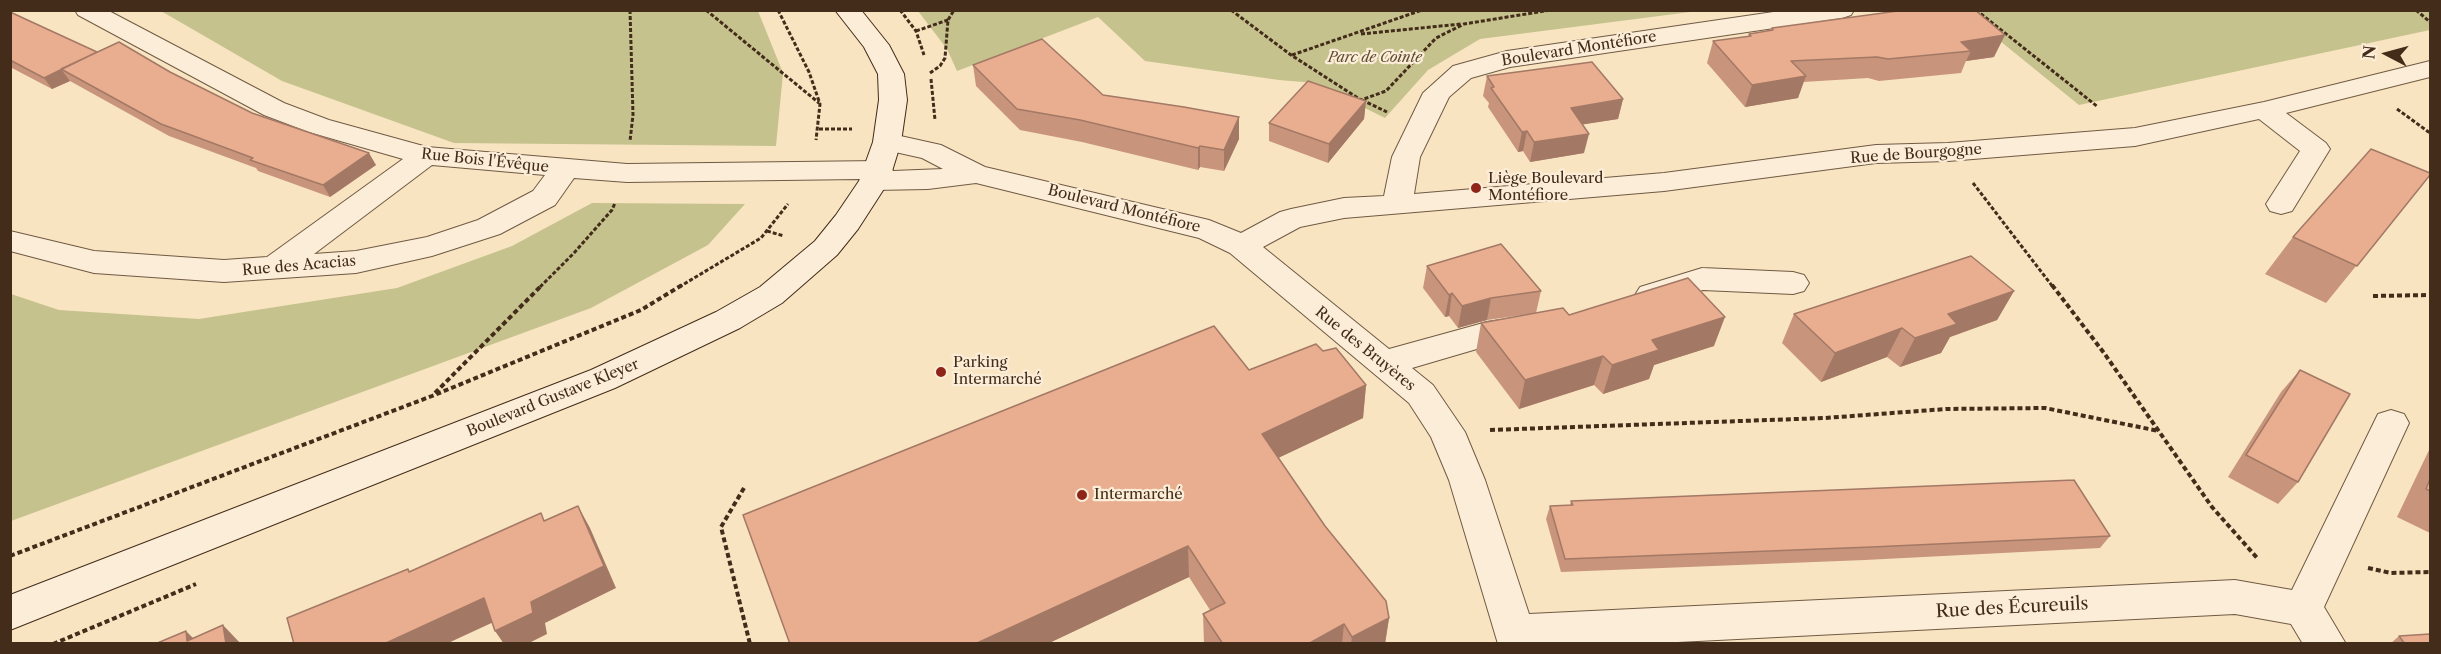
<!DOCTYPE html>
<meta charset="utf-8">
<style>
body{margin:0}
#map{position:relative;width:2441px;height:654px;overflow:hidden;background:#f9e4c2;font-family:"Libre Caslon Text",serif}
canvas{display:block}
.frame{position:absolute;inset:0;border:12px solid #432c1a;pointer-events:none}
.north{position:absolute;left:2357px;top:24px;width:60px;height:60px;-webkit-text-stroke:4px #fbedd7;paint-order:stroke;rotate:276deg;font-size:16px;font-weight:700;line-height:24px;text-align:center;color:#432c1a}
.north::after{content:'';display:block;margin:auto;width:21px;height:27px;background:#432c1a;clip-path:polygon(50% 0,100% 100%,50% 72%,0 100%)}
</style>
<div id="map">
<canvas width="2441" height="654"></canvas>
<div class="frame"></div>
<div class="north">N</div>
</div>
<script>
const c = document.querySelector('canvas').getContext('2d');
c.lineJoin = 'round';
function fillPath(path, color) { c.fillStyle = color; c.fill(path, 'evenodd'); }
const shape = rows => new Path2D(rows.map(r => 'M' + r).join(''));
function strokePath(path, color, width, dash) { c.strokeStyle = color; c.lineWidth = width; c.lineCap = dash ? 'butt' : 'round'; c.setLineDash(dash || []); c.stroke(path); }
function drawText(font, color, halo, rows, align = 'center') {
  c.font = font + ' "Libre Caslon Text",serif'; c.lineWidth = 4.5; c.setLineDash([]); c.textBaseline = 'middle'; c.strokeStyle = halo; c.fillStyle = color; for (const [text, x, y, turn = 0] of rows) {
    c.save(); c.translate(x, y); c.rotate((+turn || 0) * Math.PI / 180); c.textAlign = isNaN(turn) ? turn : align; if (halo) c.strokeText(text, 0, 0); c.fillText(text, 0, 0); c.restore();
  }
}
fillPath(shape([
 [2430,10,2430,30,2079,105,1963,11],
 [161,11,758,11,783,73,776,146,454,143,282,81],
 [918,11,1698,11,1480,39,1428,70,1385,118,1315,83,1279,80,1145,61,1098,17,957,71,947,49],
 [592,203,745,204,708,245,591,308,11,521,11,294,59,310,199,319,397,288,512,246]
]), '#c5c28e');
const street = shape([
 [75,10,107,10,284,103,329,120,427,147,627,164,879,161,889,164,893,171,943,169,922,158,877,148,873,142,877,136,887,133,941,145,985,167,1209,220,1241,233,1280,212,1291,209,1344,198,1384,196,1392,157,1423,93,1453,66,1507,51,1787,10,1854,10,1851,15,1842,18,1510,67,1471,78,1449,97,1420,157,1414,194,1664,173,1876,145,1948,143,2135,128,2264,102,2430,61,2430,77,2286,113,2326,143,2330,149,2292,211,2281,214,2270,211,2266,204,2300,151,2259,119,2135,146,1948,161,1876,163,1664,191,1344,218,1300,227,1263,247,1389,349,1487,322,1523,317,1535,321,1540,329,1535,337,1487,346,1412,368,1433,385,1465,432,1485,480,1529,614,2235,580,2292,590,2378,414,2391,410,2404,414,2409,423,2324,607,2346,644,2303,644,2291,624,2235,614,1638,644,1498,644,1449,480,1431,437,1409,403,1230,253,1199,238,976,183,928,189,874,190,864,188,860,179,627,182,574,178,555,205,500,234,432,256,356,273,224,282,94,273,10,251,10,231,94,251,224,260,267,257,403,159,309,132,264,115,78,15,75,10],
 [432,165,545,175,533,191,478,220,427,237,356,251,314,254,432,165],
 [1702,268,1793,272,1804,275,1809,283,1804,291,1793,294,1703,290,1651,306,1640,303,1635,295,1640,287,1702,268]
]);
const secondary = shape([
 [835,10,861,10,889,45,904,74,907,100,901,142,889,181,858,229,837,255,782,303,740,328,615,388,10,630,10,595,591,370,716,312,760,287,815,241,836,215,859,181,873,142,879,100,878,74,864,47,835,10]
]);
strokePath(street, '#705a44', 2);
strokePath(secondary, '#432c1a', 2);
strokePath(shape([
 [630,10,633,115,630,141],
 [706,10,819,103],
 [778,10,809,72,820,104,816,140],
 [900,10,916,31,924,55],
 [1231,10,1291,55,1361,100,1386,91,1436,38,1464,24,1551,10],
 [1976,10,2098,107],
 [2416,10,2430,22],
 [916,31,948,20],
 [1361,34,1461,24],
 [1292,55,1422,10],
 [930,73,940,66,945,58,948,20,954,10],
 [931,79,935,120],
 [1362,100,1387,112],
 [2397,109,2430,133],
 [819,129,852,129],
 [1973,183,2053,287],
 [767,231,784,236],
 [540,287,574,253,612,210,615,203],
 [679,287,761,238,788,204]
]), '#432c1a', 3, [4, 2]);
strokePath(shape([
 [2052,285,2104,353,2212,507,2258,559],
 [2373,296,2430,295],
 [435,393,542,285],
 [1490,430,1825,418,1946,409,2045,408,2159,431],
 [744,488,721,527,750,644],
 [10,556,432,396,641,310,682,285],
 [2368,568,2391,573,2430,572],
 [53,644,196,584]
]), '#432c1a', 4, [5, 3]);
fillPath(street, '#fbedd7');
fillPath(secondary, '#fbedd7');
fillPath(shape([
 [10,10,16,10,12,12,97,53,170,72,252,113,376,165,330,197,258,171,256,168,169,136,70,81,52,89,10,67],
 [1905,10,1994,57,1966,61,1961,73,1879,81,1868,78,1803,82,1798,98,1745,107,1707,63,1713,41,1748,37,1749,34,1771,30,1772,28],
 [973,65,1103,95,1239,117,1239,139,1224,171,1200,167,1198,170,1082,142,1020,130,976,86],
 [1487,76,1623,99,1618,119,1583,124,1584,153,1530,162,1523,151,1518,152,1488,107,1489,103,1483,96],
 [1366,101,1364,119,1328,163,1269,141,1269,123],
 [2430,175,2326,303,2265,274,2293,237],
 [1427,266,1541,291,1536,313,1487,320,1458,328,1449,316,1445,317,1423,288],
 [2014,291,1997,320,1950,337,1941,353,1900,367,1887,357,1821,382,1782,343,1794,314],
 [1569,315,1714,346,1654,365,1649,379,1603,394,1594,385,1519,409,1476,352,1481,323],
 [1323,351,1366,385,1363,418,1278,458,1389,618,1385,644,1204,644,1203,614,1210,610,1189,577,1047,644,1249,370],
 [2300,370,2298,482,2278,504,2228,477,2281,392],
 [2430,448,2430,533,2397,517],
 [1571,501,2110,536,2100,548,1865,560,1561,572,1546,519,1550,506,1570,505],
 [2399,636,2430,644,2390,644]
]), '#c8957c');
fillPath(shape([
 [2005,35,1994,57,1966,61,1971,51,1961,42],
 [61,69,70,81,52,89,44,78],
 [1806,76,1798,98,1745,107,1752,85],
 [1623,99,1618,119,1567,127,1571,108],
 [1366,101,1364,119,1328,163,1329,144],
 [1239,117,1239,139,1224,171,1224,150],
 [1527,131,1523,151,1518,152,1522,132],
 [1589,134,1584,153,1530,162,1534,142],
 [1200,146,1200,167,1198,170,1198,148],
 [369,153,376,165,330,197,323,185],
 [2014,291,1997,320,1950,337,1941,353,1900,367,1915,338,1948,314],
 [1452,293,1449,316,1445,317,1449,295],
 [1491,298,1487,320,1458,328,1462,306],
 [1725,317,1714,346,1654,365,1649,379,1603,394,1612,365,1652,340],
 [1902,328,1887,357,1821,382,1835,353],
 [1603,356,1594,385,1519,409,1525,380],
 [1366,385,1363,418,1261,466,1262,434],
 [578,506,590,528,616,588,545,623,547,634,527,644,504,644,495,631,531,602],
 [1188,546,1189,577,1047,644,975,644],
 [484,598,498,620,446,644,384,644],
 [1389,618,1385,644,1351,644,1352,637],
 [1344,624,1342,644,1308,644],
 [223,625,241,644,226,644],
 [186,631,199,644,187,641]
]), '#a37965');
const building = shape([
 [1905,10,1975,10,2005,35,1961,42,1971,51,1888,59,1877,57,1791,61,1806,76,1752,85,1713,41,1751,36,1749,34,1773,30,1772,28,1905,10],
 [10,12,97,52,44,78,10,60,10,12],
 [1042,39,1103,95,1184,107,1239,117,1224,150,1200,146,1198,148,1080,120,1017,109,973,65,1042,39],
 [119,42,170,72,252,113,369,153,323,185,250,160,253,158,161,124,61,69,119,42],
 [1592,62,1623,99,1571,108,1589,134,1534,142,1527,131,1522,132,1491,88,1494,87,1487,76,1592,62],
 [1308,81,1366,101,1329,144,1269,123,1308,81],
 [2371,149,2430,173,2430,175,2357,266,2293,237,2371,149],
 [1501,244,1541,291,1491,298,1462,306,1452,293,1449,295,1427,266,1501,244],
 [1971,256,2014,291,1948,314,1957,324,1915,338,1902,328,1835,353,1794,314,1971,256],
 [1688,278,1725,317,1652,340,1659,350,1612,365,1603,356,1525,380,1481,323,1563,308,1569,315,1688,278],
 [1214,326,1249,370,1316,344,1323,351,1336,348,1366,385,1262,434,1325,526,1386,601,1389,618,1352,637,1344,624,1308,644,1223,644,1203,614,1225,603,1188,546,975,644,790,644,743,515,1214,326],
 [2300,370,2350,394,2298,482,2246,455,2300,370],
 [2430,479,2430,491,2426,489,2430,479],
 [2074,480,2110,536,1872,547,1565,559,1550,506,1573,505,1571,501,2074,480],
 [578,506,604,566,531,602,533,613,495,631,484,598,384,644,294,644,287,618,408,569,409,572,541,513,544,521,578,506],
 [223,625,226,644,155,644,186,631,187,641,223,625],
 [2430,634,2430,644,2405,644,2399,636,2430,634]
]);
fillPath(building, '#e9ad90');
strokePath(building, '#a37965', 1.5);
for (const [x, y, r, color] of [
 [1476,188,6,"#8f2418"],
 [941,372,6,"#8f2418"],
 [1082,495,6,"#8f2418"]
]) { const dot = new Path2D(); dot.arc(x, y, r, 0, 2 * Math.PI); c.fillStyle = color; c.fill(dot); strokePath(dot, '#fbedd7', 2); }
drawText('italic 14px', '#5d4a31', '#fbedd7', [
 ["Parc de Cointe",1375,58]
]);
drawText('15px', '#432c1a', '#fbedd7', [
 ["Boulevard Montéfiore",1579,49,-9],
 ["Rue de Bourgogne",1916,154,-4],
 ["Rue Bois l'Évêque",485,161,6],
 ["Boulevard Montéfiore",1124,209,14],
 ["Rue des Acacias",299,266,-5],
 ["Rue des Bruyères",1365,349,39],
 ["Boulevard Gustave Kleyer",553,398,-22]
]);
drawText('15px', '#432c1a', '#fbedd7', [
 ["Liège Boulevard",1488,179],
 ["Montéfiore",1488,196],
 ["Parking",953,363],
 ["Intermarché",953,380],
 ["Intermarché",1094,495]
], 'left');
drawText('18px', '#432c1a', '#fbedd7', [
 ["Rue des Écureuils",2012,608,-3]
]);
</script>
